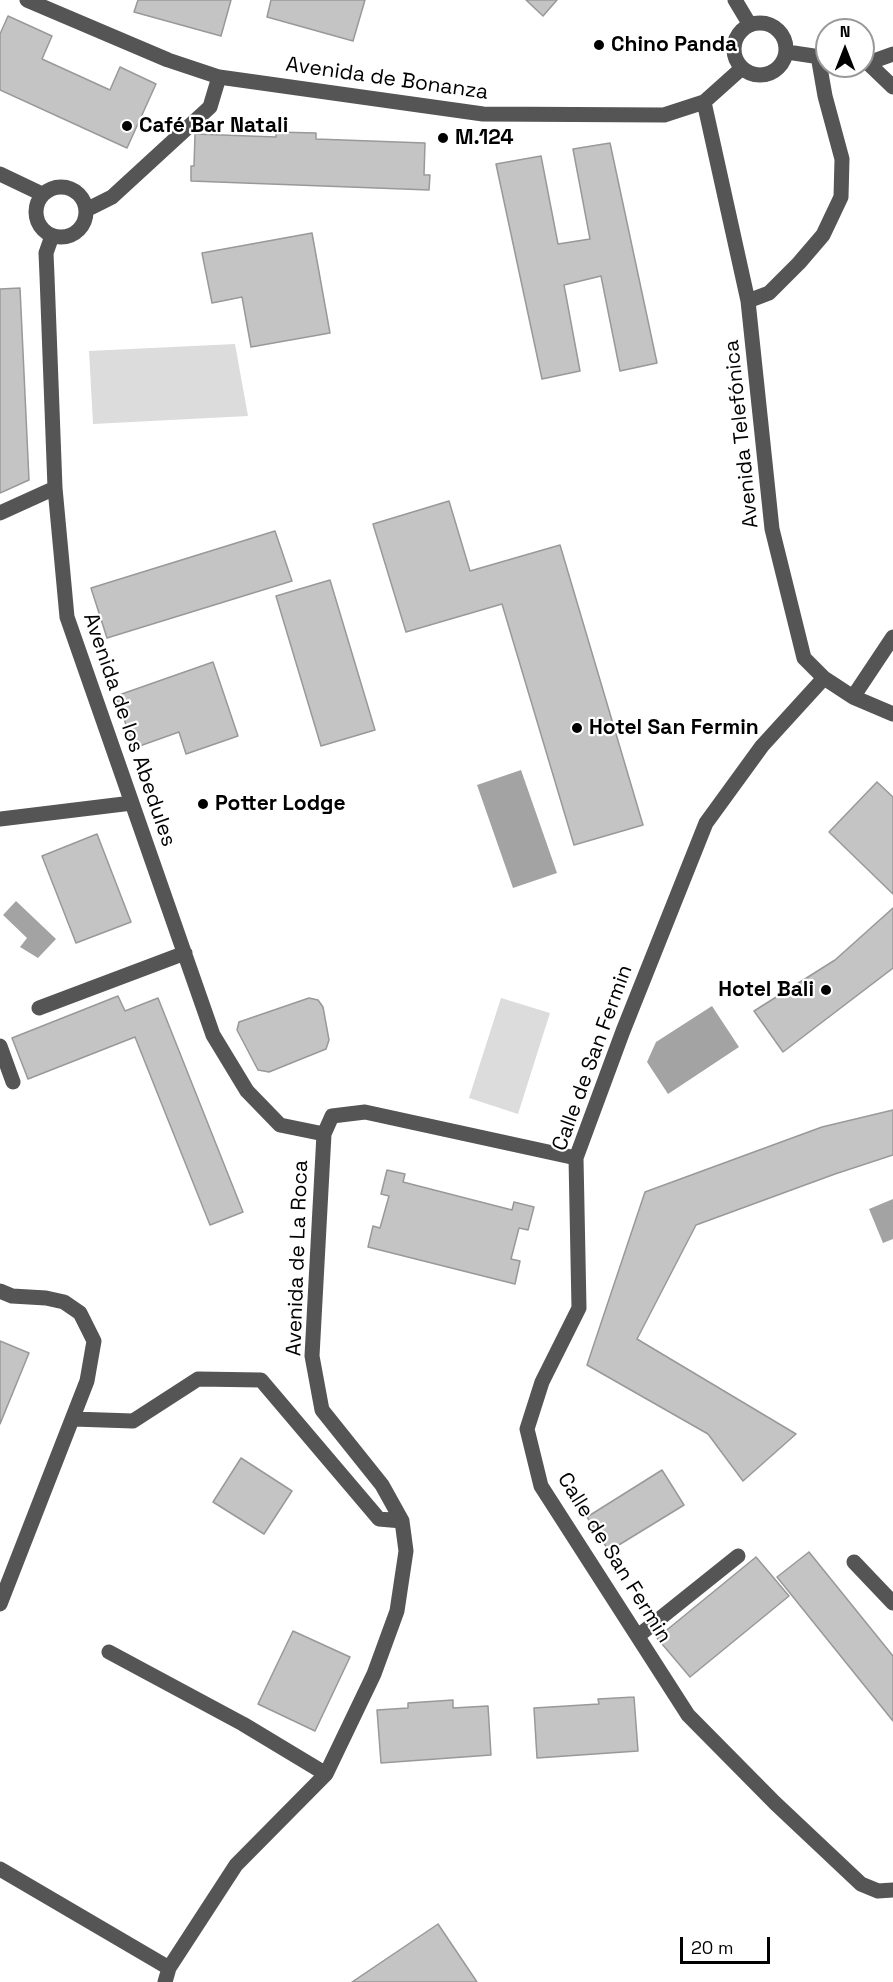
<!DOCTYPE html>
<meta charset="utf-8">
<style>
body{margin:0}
#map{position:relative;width:893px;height:1982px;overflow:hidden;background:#fff;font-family:"Space Grotesk",sans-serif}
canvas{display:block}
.north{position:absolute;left:815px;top:18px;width:60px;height:60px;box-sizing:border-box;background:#fff;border:2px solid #999;border-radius:50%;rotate:0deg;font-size:16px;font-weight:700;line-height:24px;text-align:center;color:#000}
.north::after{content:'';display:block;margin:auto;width:21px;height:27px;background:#000;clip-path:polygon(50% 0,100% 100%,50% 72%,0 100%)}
.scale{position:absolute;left:680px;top:1937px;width:90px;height:27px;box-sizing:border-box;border:3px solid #000;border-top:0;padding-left:8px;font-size:18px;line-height:21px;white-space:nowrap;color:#000;-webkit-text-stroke:4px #fff;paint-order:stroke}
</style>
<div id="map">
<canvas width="893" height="1982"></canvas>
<div class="north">N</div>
<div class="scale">20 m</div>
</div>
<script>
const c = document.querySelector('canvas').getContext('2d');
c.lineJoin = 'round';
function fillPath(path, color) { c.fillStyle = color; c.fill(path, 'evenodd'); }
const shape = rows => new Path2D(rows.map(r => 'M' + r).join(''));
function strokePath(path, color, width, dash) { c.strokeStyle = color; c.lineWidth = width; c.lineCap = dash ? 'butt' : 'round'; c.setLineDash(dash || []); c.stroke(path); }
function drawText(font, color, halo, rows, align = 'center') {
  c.font = font + ' "Space Grotesk",sans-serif'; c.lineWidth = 4.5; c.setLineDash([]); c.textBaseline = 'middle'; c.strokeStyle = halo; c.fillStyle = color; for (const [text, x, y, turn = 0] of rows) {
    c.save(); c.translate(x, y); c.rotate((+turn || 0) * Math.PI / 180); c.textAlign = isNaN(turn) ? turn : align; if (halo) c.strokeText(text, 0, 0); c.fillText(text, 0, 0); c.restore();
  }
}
fillPath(shape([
 [235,344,248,416,93,424,89,351],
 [501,998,550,1013,518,1114,469,1098]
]), '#dcdcdc');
fillPath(shape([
 [521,770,557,873,513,888,477,785],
 [16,901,56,939,38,958,20,947,27,938,3,915],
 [712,1006,739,1047,668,1094,647,1062,656,1042],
 [893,1199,893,1239,883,1243,869,1209]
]), '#a3a3a3');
const building = shape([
 [138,0,231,0,221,36,134,12,138,0],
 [271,0,365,0,353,41,267,17,271,0],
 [526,0,557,0,543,16,526,0],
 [8,16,52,36,42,59,110,90,120,67,156,84,127,148,0,90,0,34,8,16],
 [276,132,316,133,316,139,425,143,424,175,430,175,429,190,191,181,191,166,194,166,195,134,276,137,276,132],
 [610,143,657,363,620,371,601,276,564,285,580,371,542,379,496,164,541,156,558,244,590,239,573,149,610,143],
 [312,233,330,333,251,347,242,297,212,303,202,253,312,233],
 [20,288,29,480,0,493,0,289,20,288],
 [449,501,470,571,560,545,643,825,574,845,502,604,406,632,373,524,449,501],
 [275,531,292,581,107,638,91,588,275,531],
 [330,580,375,730,321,746,276,596,330,580],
 [213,662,238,736,186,754,179,732,134,748,116,696,213,662],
 [877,782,893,797,893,894,829,832,877,782],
 [97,834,131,922,76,943,42,856,97,834],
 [893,908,893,968,783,1052,754,1011,835,960,893,908],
 [118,996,125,1011,158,998,243,1212,210,1225,135,1037,28,1079,12,1038,118,996],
 [309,998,318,1000,323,1007,329,1040,326,1049,269,1072,258,1070,237,1030,239,1022,309,998],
 [893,1110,893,1155,835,1174,696,1225,637,1339,796,1434,743,1481,708,1434,587,1365,645,1192,822,1127,893,1110],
 [387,1170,405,1174,403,1182,512,1210,514,1202,534,1207,528,1230,519,1228,511,1259,520,1261,515,1284,368,1247,373,1226,380,1228,389,1196,381,1194,387,1170],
 [0,1341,29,1353,0,1424,0,1341],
 [241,1458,292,1491,264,1534,213,1502,241,1458],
 [662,1470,684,1505,609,1551,587,1517,662,1470],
 [809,1552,893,1656,893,1721,777,1577,809,1552],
 [756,1557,789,1596,690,1677,657,1638,756,1557],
 [293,1631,350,1657,315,1731,258,1704,293,1631],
 [634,1697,638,1751,537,1758,534,1708,599,1704,598,1699,634,1697],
 [453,1700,453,1708,488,1706,491,1755,381,1763,377,1710,408,1708,408,1703,453,1700],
 [438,1924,477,1982,352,1982,438,1924]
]);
fillPath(building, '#c4c4c4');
strokePath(building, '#999', 1.5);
strokePath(shape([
 [27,0,168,60,219,77,483,114,664,115,704,102,742,68],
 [735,0,750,25],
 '734 49a26 26 0 1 1 52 0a26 26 0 1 1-52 0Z',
 [787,52,827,58],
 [863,63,868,63,893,54],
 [868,63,893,87],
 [704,102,748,301,772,529,804,658,824,678,853,697,893,714],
 [0,174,42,194],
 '36 212a25 25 0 1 1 50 0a25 25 0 1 1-50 0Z',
 [86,210,112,197,210,107,219,77],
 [52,236,46,253,47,276,55,488,67,617,213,1035,247,1091,280,1125,324,1134],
 [748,301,769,293,799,263,823,235,841,197,842,159,825,96,818,56],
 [0,513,55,488],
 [824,678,762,746,706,823,623,1031,576,1158,579,1308,542,1382,527,1429,541,1486,688,1715,775,1803,861,1884,878,1891,893,1890],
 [853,697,893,637],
 [0,819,132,803],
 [39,1008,185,953],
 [0,1046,13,1082],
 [0,1291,12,1296,46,1298,64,1302,80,1313,94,1341,87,1381,0,1604],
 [73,1419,133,1421,198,1379,261,1380,379,1519,402,1521],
 [854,1562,893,1603],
 [638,1636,738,1556],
 [109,1652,243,1724,326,1774],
 [0,1869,169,1968],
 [165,1982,169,1968,236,1865,326,1774,374,1674,397,1611,406,1551,402,1521,382,1485,322,1410,312,1356,324,1134,332,1116,365,1112,576,1158]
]), '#555', 15);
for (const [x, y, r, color] of [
 [599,45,6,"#000"],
 [127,126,6,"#000"],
 [443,138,6,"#000"],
 [577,728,6,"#000"],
 [203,804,6,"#000"],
 [826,990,6,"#000"]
]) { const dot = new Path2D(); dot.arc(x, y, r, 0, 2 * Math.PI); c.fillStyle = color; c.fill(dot); strokePath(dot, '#fff', 2); }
drawText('bold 21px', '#000', '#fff', [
 ["Chino Panda",611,45],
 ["Café Bar Natali",139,126],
 ["M.124",455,138],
 ["Hotel San Fermin",589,728],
 ["Potter Lodge",215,804],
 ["Hotel Bali",814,990,"right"]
], 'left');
drawText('21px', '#000', '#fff', [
 ["Avenida de Bonanza",387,79,8],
 ["Avenida Telefónica",742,434,-96],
 ["Avenida de los Abedules",129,730,71],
 ["Calle de San Fermin",593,1058,-70],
 ["Avenida de La Roca",298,1258,-88],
 ["Calle de San Fermin",614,1558,58]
]);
</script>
